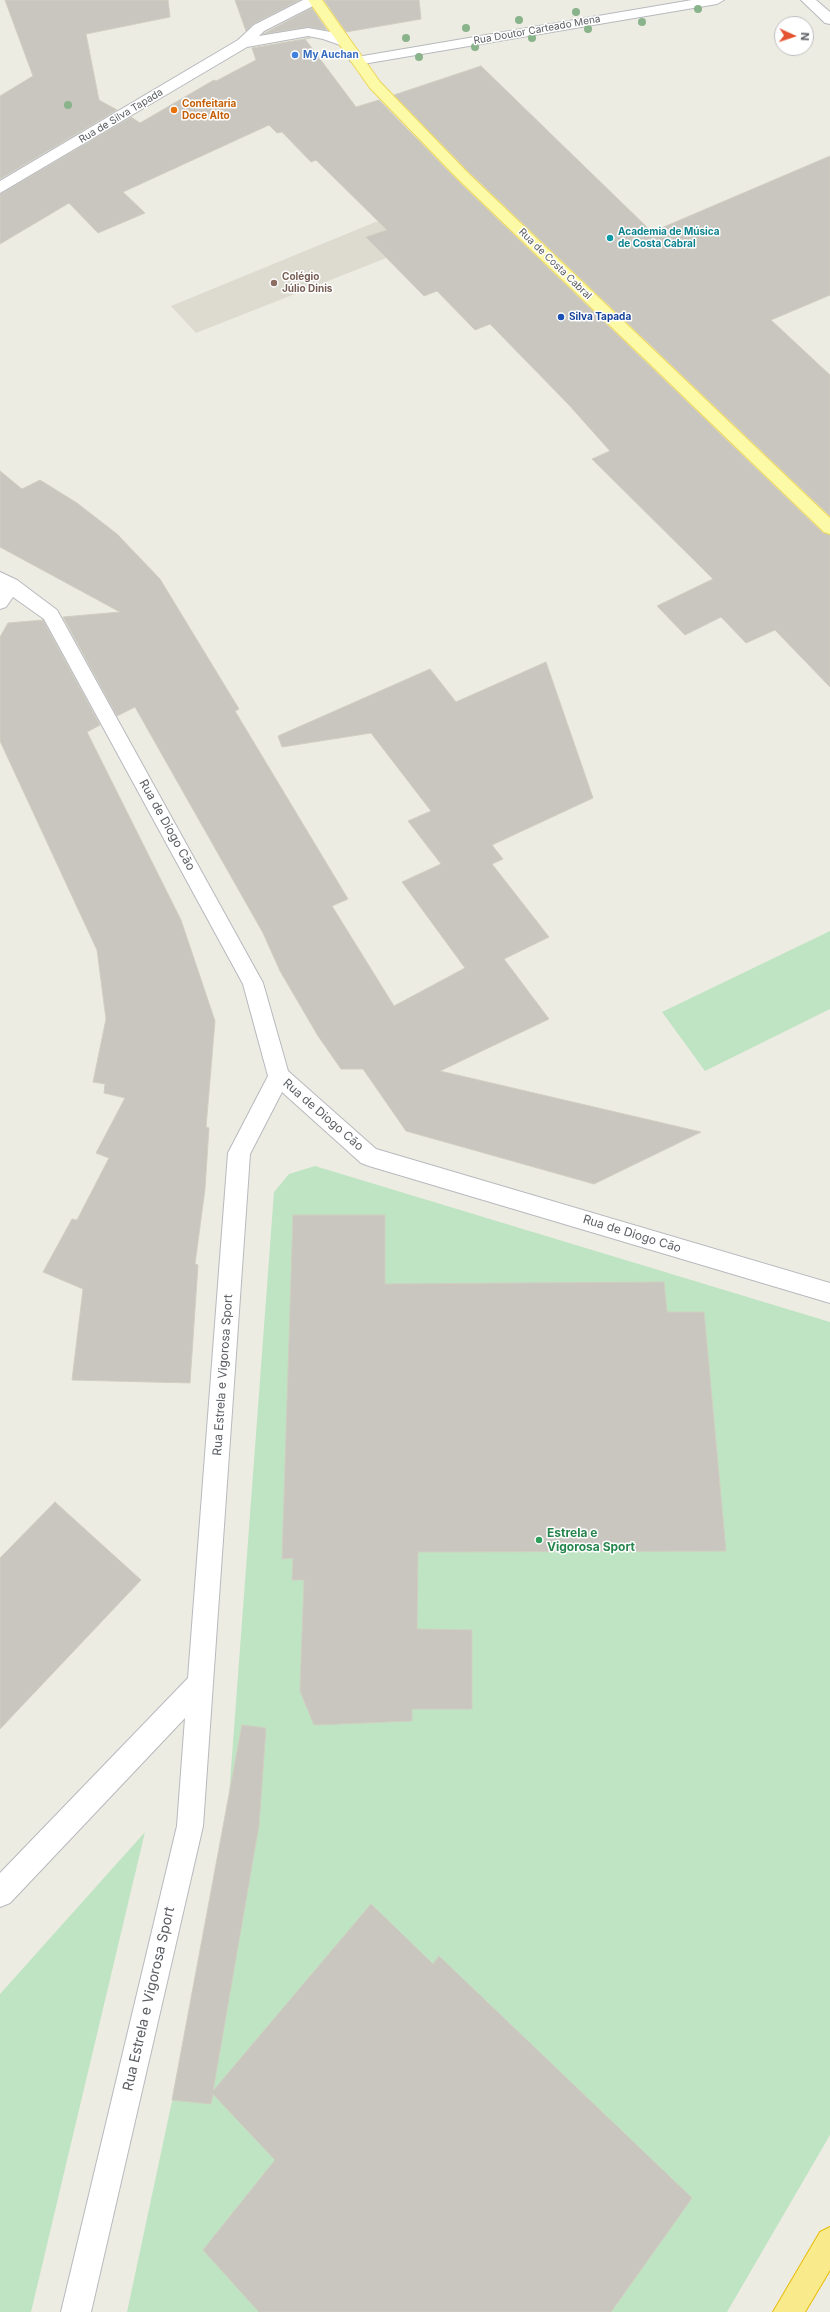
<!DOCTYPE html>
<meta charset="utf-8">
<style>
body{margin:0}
#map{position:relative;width:830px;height:2312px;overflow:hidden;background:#edece2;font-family:Inter,sans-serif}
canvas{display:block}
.north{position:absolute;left:774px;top:16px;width:40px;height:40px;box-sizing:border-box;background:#fff;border:1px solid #bdbec0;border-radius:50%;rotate:93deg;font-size:11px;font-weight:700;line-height:16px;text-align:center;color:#5a5d62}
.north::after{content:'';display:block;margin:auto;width:14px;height:18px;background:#e45431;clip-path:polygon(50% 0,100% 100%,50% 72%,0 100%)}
</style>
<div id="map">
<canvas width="830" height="2312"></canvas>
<div class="north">N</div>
</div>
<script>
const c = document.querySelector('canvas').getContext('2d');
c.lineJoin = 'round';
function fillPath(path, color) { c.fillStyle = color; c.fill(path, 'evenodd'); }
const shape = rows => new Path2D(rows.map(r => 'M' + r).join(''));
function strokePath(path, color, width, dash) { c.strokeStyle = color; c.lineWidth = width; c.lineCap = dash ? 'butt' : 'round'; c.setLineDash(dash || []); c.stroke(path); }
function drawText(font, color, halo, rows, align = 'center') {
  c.font = font + ' Inter,sans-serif'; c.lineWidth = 3; c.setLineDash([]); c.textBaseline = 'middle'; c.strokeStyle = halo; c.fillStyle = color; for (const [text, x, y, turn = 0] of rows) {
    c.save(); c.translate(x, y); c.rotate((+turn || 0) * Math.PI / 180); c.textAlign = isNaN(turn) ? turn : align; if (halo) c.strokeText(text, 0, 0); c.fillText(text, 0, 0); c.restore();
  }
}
fillPath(shape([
 [378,221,475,223,196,333,171,306]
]), '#dddbd0');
fillPath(shape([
 [830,931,830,1009,705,1071,662,1012],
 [315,1166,830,1322,830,2135,727,2312,127,2312,181,2059,229,1796,274,1192,289,1174],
 [145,1832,31,2312,0,2312,0,1994]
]), '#bfe4c3');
const building = shape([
 [5,0,168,0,170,17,86,34,99,100,117,110,0,179,0,96,33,76,5,0],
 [235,0,300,0,253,24,246,31,235,0],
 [324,0,419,0,421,19,346,32,324,0],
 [312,8,327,30,308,27,263,34,312,8],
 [310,38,305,39,356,107,379,100,457,180,823,533,830,535,830,687,775,630,746,643,721,617,685,635,657,606,713,579,592,459,610,451,569,405,490,324,475,330,437,291,424,296,366,237,387,230,316,160,311,162,282,132,277,133,269,125,123,192,145,213,98,233,69,203,0,244,0,194,131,117,140,123,214,80,216,81,256,60,252,48,310,38],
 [481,66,652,232,830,156,830,295,771,320,830,375,830,516,469,172,394,95,481,66],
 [0,471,22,489,40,480,77,503,117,534,160,579,239,709,235,711,348,899,332,906,394,1006,465,968,402,882,441,864,408,821,431,811,371,733,282,747,278,736,430,669,456,702,546,662,593,798,492,845,503,859,492,864,549,937,504,959,549,1019,440,1071,701,1132,594,1184,406,1131,363,1069,341,1069,318,1036,280,971,263,933,135,707,117,716,63,617,120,612,0,547,0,471],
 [43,620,100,725,87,732,181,920,215,1021,206,1127,209,1128,205,1189,195,1264,198,1265,190,1383,72,1380,83,1289,43,1272,72,1219,77,1220,109,1158,96,1153,125,1098,104,1093,105,1084,93,1082,106,1019,97,950,0,741,0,637,8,623,43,620],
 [293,1215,385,1215,385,1284,664,1282,667,1312,704,1312,726,1551,418,1552,417,1629,472,1630,472,1709,412,1709,412,1721,314,1725,300,1691,304,1580,292,1580,293,1558,282,1559,293,1215],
 [55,1502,141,1580,0,1729,0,1558,55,1502],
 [242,1725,266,1728,259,1825,213,2091,371,1904,433,1964,439,1956,692,2198,611,2312,259,2312,203,2250,275,2160,213,2094,211,2104,172,2100,242,1725]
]);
fillPath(building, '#c8c6bf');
strokePath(building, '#d1cec1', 1);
const minor = shape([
 [303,0,317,0,313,6,264,31,259,36,308,28,331,32,348,39,350,42,348,45,343,46,323,39,308,36,247,47,0,193,0,181,238,40,254,25,303,0],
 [692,0,724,0,717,4,357,65,350,61,357,57,692,0],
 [801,0,816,0,830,12,830,24,825,23,801,0],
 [0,572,17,580,57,610,263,983,288,1071,376,1149,830,1283,830,1303,369,1166,361,1163,282,1092,250,1154,203,1826,91,2312,61,2312,177,1826,185,1718,10,1903,0,1907,0,1873,188,1678,228,1153,268,1076,243,984,44,619,13,597,6,607,0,609,0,572]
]);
const major = shape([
 [308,0,322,0,380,82,468,173,830,518,830,534,824,532,458,179,370,88,308,0]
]);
const highway = shape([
 [830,2227,830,2270,805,2312,773,2312,820,2232,830,2227]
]);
strokePath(minor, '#b7b9be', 2);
strokePath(major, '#edd55b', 2);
strokePath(highway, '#e8bc07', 2);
fillPath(minor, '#fff');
fillPath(major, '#fcf9a7');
fillPath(highway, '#f9ea8c');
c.fillStyle = '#89b38b';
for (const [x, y] of [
 [698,9],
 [576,12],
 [519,20],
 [642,22],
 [466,28],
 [588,29],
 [406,38],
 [532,38],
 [475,47],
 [419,57],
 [68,105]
]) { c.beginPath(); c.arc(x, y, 4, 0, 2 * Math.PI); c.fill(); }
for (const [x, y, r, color] of [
 [295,55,4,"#3f7fe0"],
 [174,110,4,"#e8710a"],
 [610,238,4,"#0f9aa8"],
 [274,283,4,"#8d6e63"],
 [561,317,4,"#1a4fb4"],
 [539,1540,4,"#2e9e5b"]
]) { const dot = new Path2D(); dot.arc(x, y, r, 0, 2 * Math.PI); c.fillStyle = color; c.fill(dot); strokePath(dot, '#fff', 1.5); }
drawText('10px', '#5a5d62', '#fff', [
 ["Rua Doutor Carteado Mena",537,30,-10],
 ["Rua de Silva Tapada",121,116,-31],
 ["Rua de Costa Cabral",555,264,44]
]);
drawText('bold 10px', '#366cbe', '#fff', [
 ["My Auchan",303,55]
], 'left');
drawText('bold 10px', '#c56008', '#fff', [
 ["Confeitaria",182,104],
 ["Doce Alto",182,116]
], 'left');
drawText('bold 10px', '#0d838f', '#fff', [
 ["Academia de Música",618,232],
 ["de Costa Cabral",618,244]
], 'left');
drawText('bold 10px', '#785e54', '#fff', [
 ["Colégio",282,277],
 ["Júlio Dinis",282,289]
], 'left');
drawText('bold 10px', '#164399', '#fff', [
 ["Silva Tapada",569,317]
], 'left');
drawText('12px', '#5a5d62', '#fff', [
 ["Rua de Diogo Cão",167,825,61],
 ["Rua de Diogo Cão",323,1115,41],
 ["Rua de Diogo Cão",632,1234,17],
 ["Rua Estrela e Vigorosa Sport",223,1375,-86]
]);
drawText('bold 12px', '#27864d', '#fff', [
 ["Estrela e",547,1533],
 ["Vigorosa Sport",547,1547]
], 'left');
drawText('14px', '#5a5d62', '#fff', [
 ["Rua Estrela e Vigorosa Sport",149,1999,-77]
]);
</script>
